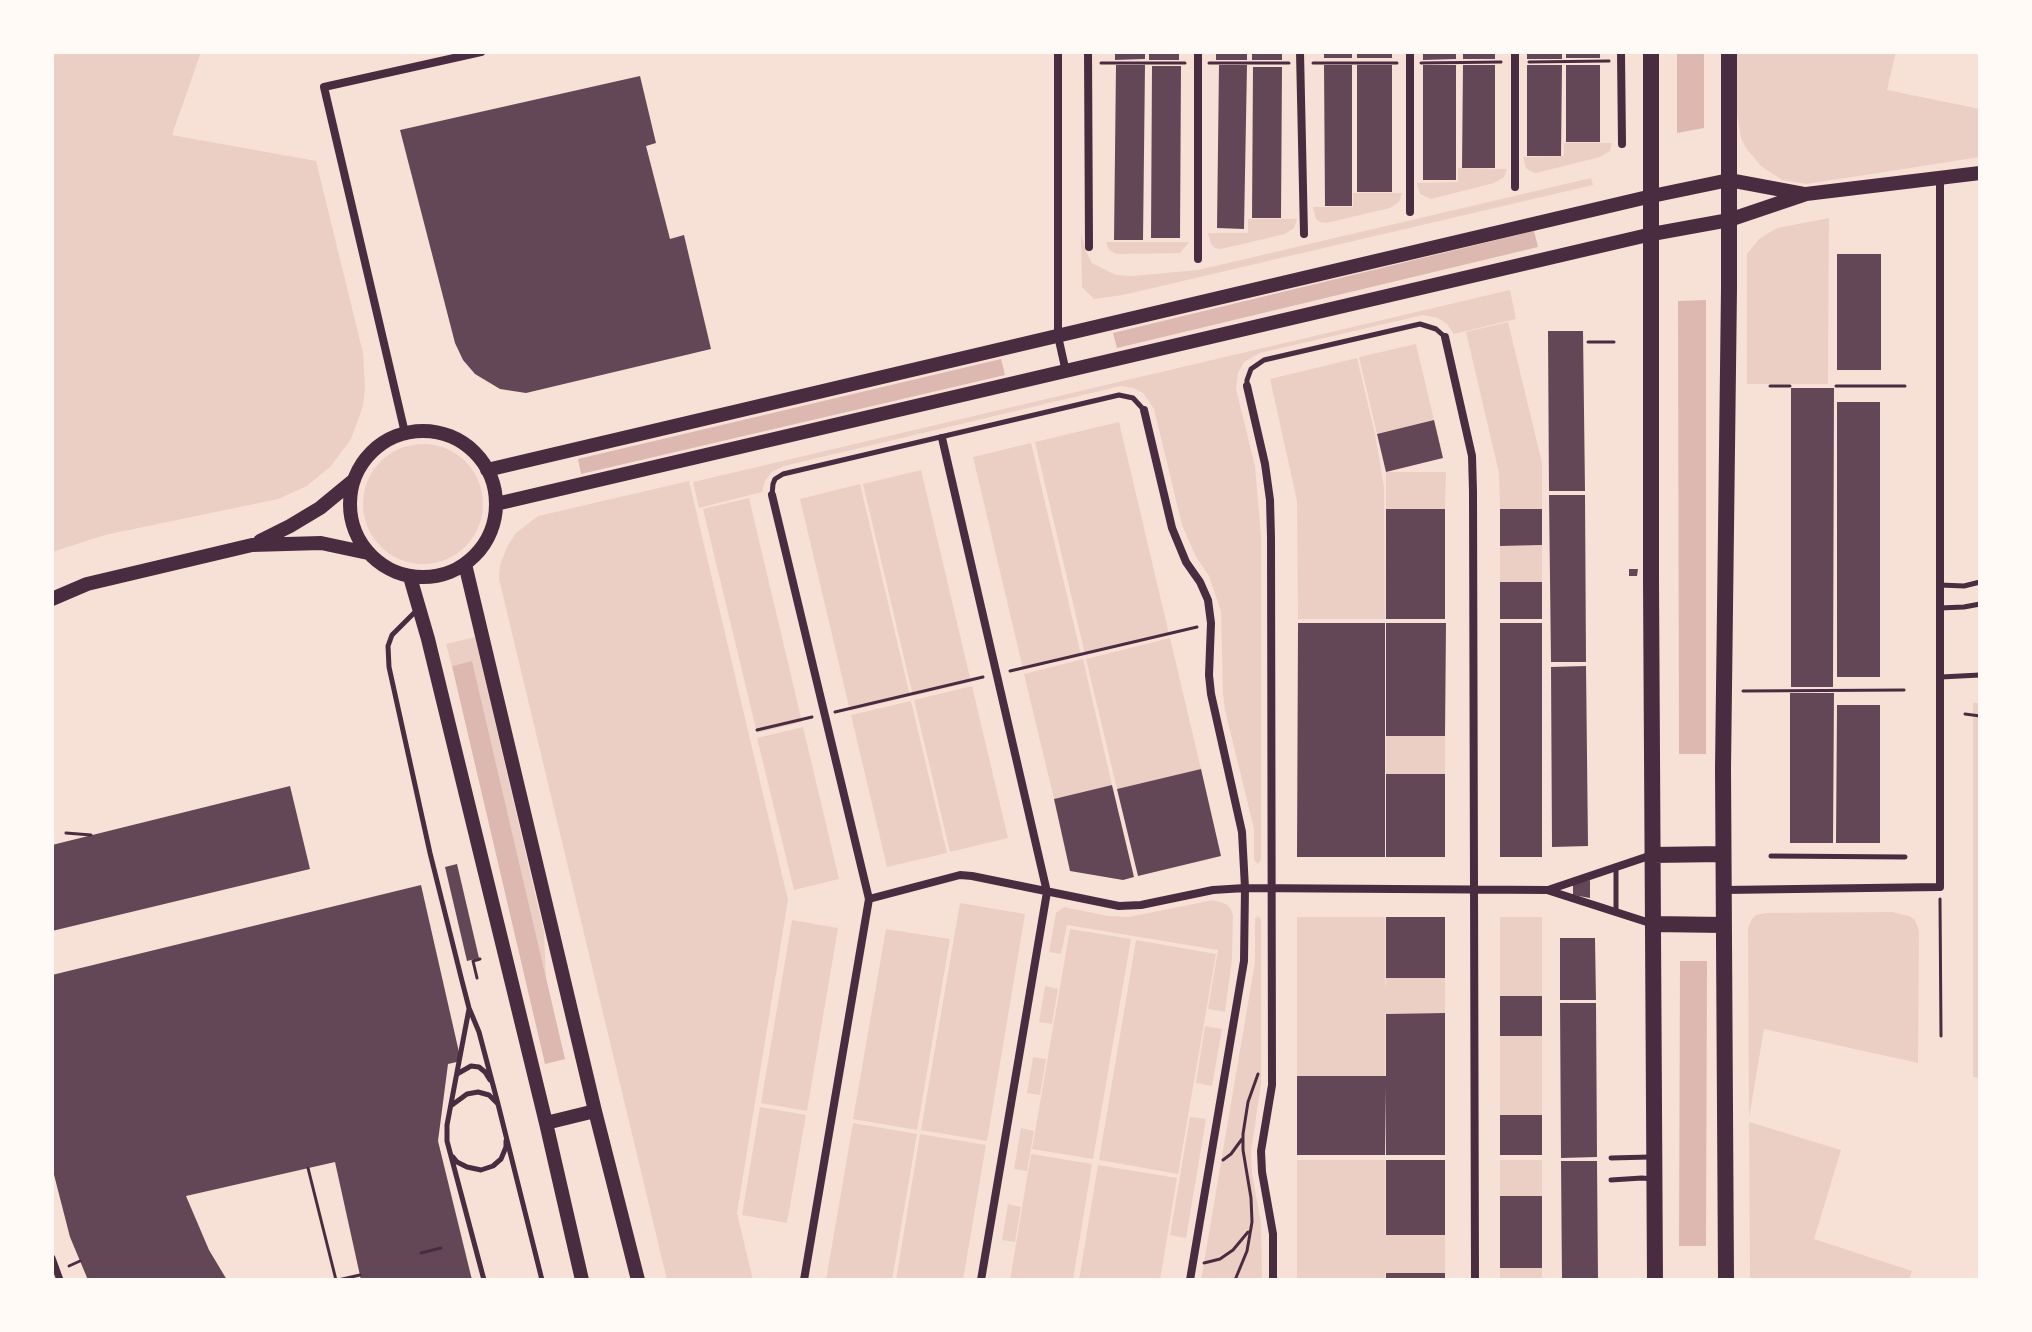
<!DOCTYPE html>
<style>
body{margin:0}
#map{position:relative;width:2032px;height:1332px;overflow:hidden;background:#f7e1d7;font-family:"Asap Condensed",sans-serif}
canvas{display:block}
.frame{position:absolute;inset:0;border:54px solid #fffaf5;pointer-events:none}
</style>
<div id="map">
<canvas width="2032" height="1332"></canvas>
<div class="frame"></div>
</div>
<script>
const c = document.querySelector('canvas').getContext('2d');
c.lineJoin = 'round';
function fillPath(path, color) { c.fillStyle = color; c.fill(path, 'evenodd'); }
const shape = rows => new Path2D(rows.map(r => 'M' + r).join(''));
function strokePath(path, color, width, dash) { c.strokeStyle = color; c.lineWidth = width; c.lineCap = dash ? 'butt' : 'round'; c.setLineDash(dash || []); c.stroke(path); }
fillPath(shape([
 [52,52,201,52,172,135,316,161,363,353,365,388,363,406,351,439,331,466,307,486,278,499,105,535,52,552],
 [1737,52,1896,52,1887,90,1980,109,1980,157,1807,184,1782,180,1761,166,1746,148,1741,138,1737,114],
 [1564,143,1612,143,1610,151,1600,157,1536,173,1530,171,1526,168,1523,157,1564,156],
 [1458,168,1507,169,1504,177,1494,183,1431,199,1420,194,1417,183,1458,182],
 [1591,178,1593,185,1123,295,1094,299,1082,287,1081,234,1086,251,1092,263,1116,275,1132,276,1198,270],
 [1353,193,1402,193,1399,202,1390,208,1326,223,1320,222,1316,219,1313,207,1353,207],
 [1829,218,1828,384,1747,384,1747,254,1759,239,1777,228],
 [1248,219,1297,219,1294,228,1285,234,1221,249,1215,248,1211,244,1208,233,1248,233],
 [1106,242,1189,242,1180,253,1117,254,1109,250],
 [1510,290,1516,319,1454,334,1447,324,1438,318,1423,315,1260,353,1244,362,1238,373,1236,389,1255,466,1261,537,1261,860,1258,864,1254,860,1254,829,1225,710,1223,694,1221,611,1209,576,1196,557,1182,525,1154,409,1143,393,1133,388,1121,386,784,466,772,472,765,481,762,492,699,508,693,482],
 [1508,322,1542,463,1542,509,1500,509,1499,473,1466,332],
 [1416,344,1434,420,1377,434,1359,357],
 [1357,358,1375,434,1384,487,1385,619,1298,619,1297,501,1270,379],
 [1119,422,1169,634,1085,654,1035,442],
 [1031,443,1081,655,1023,669,973,457],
 '363 504a60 60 0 1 1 120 0a60 60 0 1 1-120 0Z',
 [921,470,971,682,913,696,863,484],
 [1386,472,1446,472,1445,509,1386,509],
 [689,481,788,900,737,1213,753,1280,667,1280,499,579,500,565,508,545,516,533,538,516],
 [860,484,910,696,850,711,800,499],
 [749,498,802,722,757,733,703,509],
 [1542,545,1542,582,1500,582,1500,546],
 [475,637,544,932,546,978,472,662,452,666,446,644],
 [1170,638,1201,769,1117,789,1086,659],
 [1083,659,1112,785,1054,799,1024,674],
 [972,686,1008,838,950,852,914,700],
 [911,701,947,853,887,867,851,715],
 [1973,703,1980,703,1980,1078,1973,1077],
 [803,727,839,879,794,890,757,738],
 [1386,736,1445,736,1445,774,1386,774],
 [1213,900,1226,904,1231,909,1233,916,1232,959,1225,1012,1208,1009,1218,950,1067,925,1061,954,1049,952,1056,913,1064,907,1108,916,1129,917],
 [960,903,1025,914,987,1141,921,1130],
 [1892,912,1909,916,1915,920,1919,931,1918,1063,1764,1029,1749,1118,1748,928,1752,919,1756,915,1765,913],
 [1258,916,1261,919,1261,1084,1251,1152,1252,1173,1261,1223,1262,1280,1201,1280,1255,962,1255,919],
 [1297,917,1385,917,1385,990,1386,978,1445,978,1445,1013,1385,1014,1385,1076,1297,1076],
 [1500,917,1542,917,1542,996,1500,996],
 [792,920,838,928,807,1111,761,1103],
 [886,929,950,939,917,1130,853,1119],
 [1070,929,1131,939,1093,1159,1032,1149],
 [1136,940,1216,954,1178,1174,1099,1160],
 [1045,986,1058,989,1052,1024,1039,1022],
 [1205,1026,1222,1029,1212,1086,1196,1083],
 [1500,1036,1542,1036,1542,1115,1500,1115],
 [1033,1057,1046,1059,1040,1095,1027,1093],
 [760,1107,806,1115,787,1223,742,1215],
 [1190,1117,1206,1119,1186,1238,1170,1235],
 [1749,1122,1841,1150,1814,1239,1912,1271,1909,1280,1750,1280],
 [853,1123,917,1134,892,1280,826,1280],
 [1021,1128,1034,1131,1027,1171,1014,1169],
 [920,1134,986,1145,963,1280,896,1280],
 [1031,1154,1092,1164,1073,1280,1010,1280],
 [1297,1160,1385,1160,1385,1235,1445,1235,1445,1273,1385,1273,1385,1280,1297,1280],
 [1500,1160,1542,1160,1542,1196,1500,1196],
 [1098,1165,1177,1178,1160,1280,1079,1280],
 [1008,1204,1021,1207,1015,1242,1002,1240],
 [1500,1268,1542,1268,1542,1280,1500,1280]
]), '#ebcfc5');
fillPath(shape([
 [1677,52,1704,52,1704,128,1677,133],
 [1534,231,1538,247,1117,348,1113,333],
 [1706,300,1706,754,1679,754,1678,301],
 [1001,359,1005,375,581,474,578,459],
 [472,661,565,1059,545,1064,452,666],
 [1680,961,1707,961,1706,1246,1679,1246]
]), '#dcb8b0');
fillPath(shape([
 [1115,52,1145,52,1145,59,1115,60],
 [1149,52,1179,52,1179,60,1149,60],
 [1216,52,1247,52,1247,60,1216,60],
 [1252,52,1282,52,1282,60,1252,60],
 [1324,52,1352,52,1352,58,1324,58],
 [1357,52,1392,52,1392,58,1357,58],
 [1423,52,1456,52,1456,59,1423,60],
 [1463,52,1495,52,1495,59,1463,59],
 [1527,52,1562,52,1562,59,1527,59],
 [1566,52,1600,52,1600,58,1566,58],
 [1116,65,1145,65,1143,240,1114,240],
 [1219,65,1247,65,1244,229,1217,228],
 [1324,65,1352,65,1352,206,1325,206],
 [1357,65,1392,65,1392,192,1357,192],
 [1423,65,1456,65,1456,180,1423,180],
 [1463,65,1495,65,1495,168,1462,168],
 [1527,65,1562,65,1561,156,1527,156],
 [1566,65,1600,65,1600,142,1566,142],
 [1152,66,1181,66,1180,238,1151,238],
 [1253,67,1282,67,1281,218,1252,218],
 [640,76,656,143,646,146,670,239,684,235,711,349,526,393,500,389,475,374,463,360,455,343,400,130],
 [1837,254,1881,254,1881,370,1837,370],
 [1548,331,1583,331,1585,491,1549,491],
 [1791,388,1834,388,1833,687,1791,687],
 [1837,402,1880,402,1880,677,1837,677],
 [1434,420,1443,458,1386,472,1377,434],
 [1549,495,1585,495,1586,662,1551,662],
 [1386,509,1445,509,1445,619,1386,619],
 [1500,509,1542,509,1542,545,1500,546],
 [1629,569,1638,569,1637,576,1629,576],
 [1500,582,1542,582,1542,619,1500,619],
 [1298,623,1385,623,1385,857,1297,857],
 [1386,623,1446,623,1445,736,1386,736],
 [1500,623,1542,623,1542,857,1500,857],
 [1586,666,1588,846,1552,847,1551,667],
 [1790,693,1834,693,1833,843,1790,843],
 [1837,705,1880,705,1880,843,1836,843],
 [1201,769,1221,856,1138,876,1117,789],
 [1386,774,1445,774,1445,857,1386,857],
 [1112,785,1134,877,1123,880,1070,871,1054,799],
 [290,786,310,869,52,931,52,845],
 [457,864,479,958,467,961,445,867],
 [1590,880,1590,898,1573,895,1573,884],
 [421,885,461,1061,448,1064,438,1141,472,1280,361,1280,335,1162,186,1196,209,1250,227,1280,88,1280,70,1237,52,1167,52,975],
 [1386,917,1445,917,1445,978,1386,978],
 [1560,938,1595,938,1596,1000,1560,1000],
 [1500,996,1542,996,1542,1036,1500,1036],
 [1560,1003,1596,1003,1597,1157,1561,1158],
 [1445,1013,1445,1155,1386,1155,1385,1087,1385,1155,1297,1155,1297,1076,1386,1076,1386,1014],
 [1500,1115,1542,1115,1542,1155,1500,1155],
 [1386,1160,1445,1160,1445,1235,1386,1235],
 [1561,1161,1597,1161,1598,1280,1562,1280],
 [1500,1196,1542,1196,1542,1268,1500,1268],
 [1386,1273,1445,1273,1445,1280,1386,1280]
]), '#644757');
strokePath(shape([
 [1529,62,1609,61],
 [1101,63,1185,63],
 [1209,63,1289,63],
 [1313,63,1397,63],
 [1421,63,1501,62],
 [1588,342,1614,342],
 [1770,386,1790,386],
 [1836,386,1905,386],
 [1010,671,1197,627],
 [1743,691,1904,690],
 [835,712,983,677],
 [1965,714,1980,716],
 [757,730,812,717],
 [66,833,91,835],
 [1940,899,1941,1036],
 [477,978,473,961,480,959],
 [1223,1160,1231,1154,1242,1139],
 [308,1168,336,1280],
 [421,1253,441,1248],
 [1204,1263,1220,1259,1233,1250,1248,1232],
 [69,1266,80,1261],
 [338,1280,360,1275],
 [1235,1280,1247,1251,1252,1222,1251,1198,1243,1150,1243,1134,1248,1102,1258,1074]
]), '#4a2c40', 3);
strokePath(shape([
 [1247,386,1247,380,1251,369,1264,360,1420,324,1436,329,1445,337],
 [772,495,773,484,775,479,783,474,1119,395,1133,398,1144,410],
 [1940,585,1964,586,1980,582],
 [1940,608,1964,607,1980,604],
 [416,611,392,635,388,646,389,667,430,853,462,981,469,1008,479,1032,498,1104,542,1280],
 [1941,677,1980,675],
 [1771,856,1905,857],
 [1616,911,1616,866],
 [469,1009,447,1125,447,1141,484,1280],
 [457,1074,471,1066,479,1067,485,1072,490,1080],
 [452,1105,467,1094,478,1092,489,1095,498,1104],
 [453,1157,457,1162,467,1167,481,1170,493,1166,501,1159,506,1147,506,1141],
 [1611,1158,1650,1157],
 [1611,1180,1642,1178,1653,1179]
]), '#4a2c40', 5);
strokePath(shape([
 [52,1258,60,1280]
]), '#4a2c40', 7);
strokePath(shape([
 [1058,52,1058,336,1066,372],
 [1088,52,1089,247],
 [1300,52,1304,234],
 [1621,52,1622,144],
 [1515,187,1515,52],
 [1410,212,1410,52],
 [1198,259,1198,52],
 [1445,337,1472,456,1473,491,1475,1280],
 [1247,386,1265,464,1270,500,1271,538,1272,1085,1261,1151,1262,1172,1273,1234,1273,1280],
 [1144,410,1172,528,1186,562,1200,582,1208,600,1211,623,1209,675,1211,694,1242,832,1245,888,1244,961,1190,1280],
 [405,433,324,87,481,52],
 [942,438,1047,892,981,1280],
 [772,495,869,899,804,1280],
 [1548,890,1652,855],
 [1724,890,1940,887,1940,178],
 [869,899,960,875,972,876,1119,906,1141,905,1213,890,1245,888,1547,890,1653,924]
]), '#4a2c40', 8);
strokePath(shape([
 '350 504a73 73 0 1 1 146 0a73 73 0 1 1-146 0Z',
 [487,470,1652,196,1729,180,1804,194],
 [496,504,1652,234,1729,220,1806,194,1980,173],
 [260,541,290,526,320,508,354,480],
 [465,564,595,1111,638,1280],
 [410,577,428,639,546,1123,582,1280],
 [52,599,87,584,252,545,321,543,368,553],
 [546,1123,595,1111]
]), '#4a2c40', 14);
strokePath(shape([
 [1651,52,1651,581,1655,1280],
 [1652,855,1723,854],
 [1653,924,1724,925],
 [1726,1280,1723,768,1729,289,1729,52]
]), '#4a2c40', 16);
</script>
